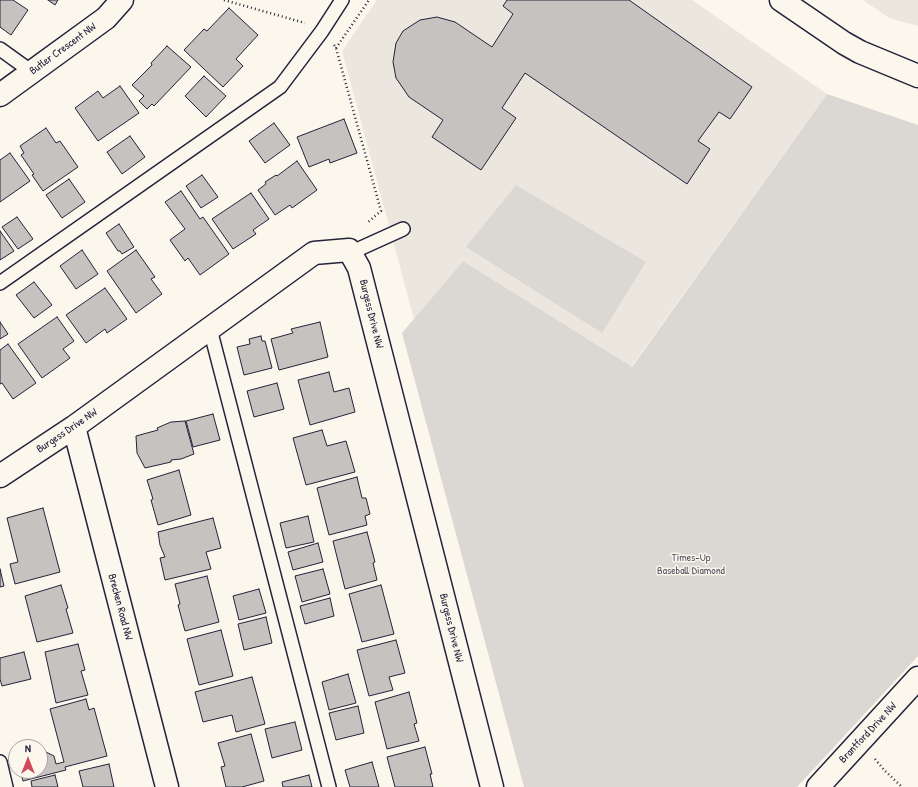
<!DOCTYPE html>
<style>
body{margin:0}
#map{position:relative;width:918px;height:787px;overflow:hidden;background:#fbf7ec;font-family:"Patrick Hand",sans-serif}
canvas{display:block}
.north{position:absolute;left:8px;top:739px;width:40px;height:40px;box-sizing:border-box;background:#fbf7ec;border:1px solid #a4a2a5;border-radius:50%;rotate:0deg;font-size:11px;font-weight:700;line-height:16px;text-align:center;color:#22223b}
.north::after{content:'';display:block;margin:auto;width:14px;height:18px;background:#d1495b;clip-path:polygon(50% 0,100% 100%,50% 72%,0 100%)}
</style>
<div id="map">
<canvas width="918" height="787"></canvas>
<div class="north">N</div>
</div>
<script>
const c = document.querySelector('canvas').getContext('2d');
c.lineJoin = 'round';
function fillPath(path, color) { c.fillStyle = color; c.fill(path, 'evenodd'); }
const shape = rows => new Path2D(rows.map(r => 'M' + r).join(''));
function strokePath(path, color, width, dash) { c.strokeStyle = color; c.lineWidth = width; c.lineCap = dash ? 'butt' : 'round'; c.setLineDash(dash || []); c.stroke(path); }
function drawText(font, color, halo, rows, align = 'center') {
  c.font = font + ' "Patrick Hand",sans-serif'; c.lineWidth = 3; c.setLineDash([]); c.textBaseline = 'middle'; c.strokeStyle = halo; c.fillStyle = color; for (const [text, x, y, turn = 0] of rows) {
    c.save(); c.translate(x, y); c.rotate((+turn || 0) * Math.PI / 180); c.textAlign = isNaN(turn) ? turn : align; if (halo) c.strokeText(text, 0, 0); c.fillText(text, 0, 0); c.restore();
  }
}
fillPath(shape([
 [377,0,692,0,827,94,631,367,463,261,414,319,342,51],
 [863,0,918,0,918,26,889,18]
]), '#ebe7df');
fillPath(shape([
 [827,94,918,125,918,656,797,787,524,787,402,333,463,261,632,367],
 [516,185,646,262,602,333,466,247]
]), '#dbd8d3');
const building = shape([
 [0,0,13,0,28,10,11,35,0,27,0,0],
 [48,0,58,0,55,5,48,0],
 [507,0,629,0,752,87,730,119,719,112,698,141,710,149,687,184,525,73,502,108,516,118,481,170,432,137,443,120,409,97,396,78,393,62,396,43,403,31,420,20,437,17,455,22,492,47,513,14,503,6,507,0],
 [229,8,258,35,236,59,243,66,223,87,184,50,204,29,207,31,229,8],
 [167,46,191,67,154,106,152,104,147,109,139,101,144,96,132,85,152,65,151,63,167,46],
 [204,76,226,96,206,117,185,96,204,76],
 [120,86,139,113,98,141,75,108,98,91,103,98,120,86],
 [344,119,357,153,330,163,329,159,309,167,297,137,344,119],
 [274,123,290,145,265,163,249,141,274,123],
 [46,128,56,143,60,141,78,167,43,191,32,175,34,174,21,155,24,153,20,146,46,128],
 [130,136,145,157,122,174,107,152,130,136],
 [10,153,30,181,0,202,0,160,10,153],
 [297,161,317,190,292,208,290,205,275,215,258,190,266,184,265,182,276,175,277,176,297,161],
 [202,175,218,197,201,208,186,186,202,175],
 [69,179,85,202,62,218,46,195,69,179],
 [181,191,200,219,203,217,229,254,200,275,188,258,185,261,170,240,185,229,165,202,181,191],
 [251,193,269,219,253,230,256,234,233,249,212,219,251,193],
 [17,217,33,239,18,249,2,227,17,217],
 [119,224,134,247,122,254,120,251,118,251,106,233,119,224],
 [0,231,14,251,0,260,0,231],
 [82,250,98,274,76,289,60,266,82,250],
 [136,250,155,277,151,279,162,294,136,313,107,271,136,250],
 [34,282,52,305,34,318,16,295,34,282],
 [105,288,127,319,107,333,105,329,86,343,66,315,105,288],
 [57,317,74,341,63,349,70,358,42,378,18,344,57,317],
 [0,322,8,334,0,339,0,322],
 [320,322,328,357,279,370,271,339,293,333,291,329,320,322],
 [261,336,262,341,265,341,272,368,244,375,237,347,250,344,249,339,261,336],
 [8,344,36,383,13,399,2,383,0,384,0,350,8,344],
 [329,372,334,392,349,388,355,412,310,425,298,380,329,372],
 [277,383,284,409,254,417,247,391,277,383],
 [213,414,220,440,193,447,186,421,213,414],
 [185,421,194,454,181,459,171,460,171,462,145,468,137,453,136,436,158,430,157,428,171,422,185,421],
 [322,430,327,446,346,441,355,472,306,485,293,438,322,430],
 [179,470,191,515,158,525,151,500,153,499,147,480,179,470],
 [357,477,362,498,366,498,370,514,365,516,367,525,329,535,317,488,357,477],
 [43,508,60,572,15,584,10,564,18,562,7,518,43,508],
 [308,516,314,542,286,548,280,523,308,516],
 [213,518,221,548,206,552,211,569,165,580,160,558,165,557,160,545,158,532,213,518],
 [367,532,375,562,373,563,377,580,345,589,333,541,367,532],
 [318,543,323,562,293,570,288,552,318,543],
 [0,569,4,586,0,587,0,569],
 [323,569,330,594,302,602,295,576,323,569],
 [207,576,219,622,185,631,178,605,180,604,175,584,207,576],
 [61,585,68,608,66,609,73,633,37,642,25,596,61,585],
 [381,585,394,634,362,642,349,594,381,585],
 [259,589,266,613,239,620,233,596,259,589],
 [330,598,334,616,305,624,300,606,330,598],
 [266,617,272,643,244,650,238,624,266,617],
 [221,630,233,676,199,685,187,639,221,630],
 [396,640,405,673,389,677,393,690,369,696,357,650,396,640],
 [78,644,85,670,81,671,88,695,56,703,45,652,78,644],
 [24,652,31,679,2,686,0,679,0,658,24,652],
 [348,674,356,703,329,710,322,682,348,674],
 [252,677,265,724,236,732,232,715,203,722,195,692,252,677],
 [409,692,417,723,414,724,419,741,387,749,375,702,409,692],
 [86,699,89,710,94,708,107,756,65,767,66,770,23,781,20,771,40,771,40,749,54,756,56,764,64,762,50,709,86,699],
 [358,706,364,733,336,740,329,713,358,706],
 [295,722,302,750,272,758,265,729,295,722],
 [251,734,264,781,242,787,226,787,221,767,225,766,218,743,251,734],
 [425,747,432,774,430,774,433,787,395,787,387,757,425,747],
 [372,762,379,787,350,787,345,770,372,762],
 [109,764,114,787,83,787,79,771,109,764],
 [55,775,58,787,32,787,31,781,55,775],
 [309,775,312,787,283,787,282,782,309,775]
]);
fillPath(building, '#c6c2c0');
strokePath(building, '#22223b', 1);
const service = shape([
 [0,49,32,72],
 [350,253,403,229],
 [0,283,280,87,322,31,342,0],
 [210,329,329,787],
 [0,762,6,787]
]);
const minor = shape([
 [0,95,106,18,122,0],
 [74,427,167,787],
 [0,476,74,427,314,253,349,250,359,268,492,787],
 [818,787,918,678]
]);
const tertiary = shape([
 [781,0,844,43,860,52,918,76]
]);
strokePath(service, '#22223b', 16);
strokePath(minor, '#22223b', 25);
strokePath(tertiary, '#22223b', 25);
strokePath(shape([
 [224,0,305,23],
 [334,45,336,48,381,211,367,223],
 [336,48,369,0],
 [875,759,885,771,902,787]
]), '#22223b', 2.5, [1, 3]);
strokePath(service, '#fbf7ec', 13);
strokePath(minor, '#fbf7ec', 22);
strokePath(tertiary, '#fbf7ec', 22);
drawText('11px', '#22223b', '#fbf7ec', [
 ["Butler Crescent NW",63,49,-36],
 ["Burgess Drive NW",371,314,76],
 ["Burgess Drive NW",67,431,-34],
 ["Brecken Road NW",120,607,75],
 ["Burgess Drive NW",451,628,76],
 ["Brantford Drive NW",868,733,-47]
]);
drawText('11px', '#505061', '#fbf7ec', [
 ["Times-Up",691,558],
 ["Baseball Diamond",691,571]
]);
</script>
